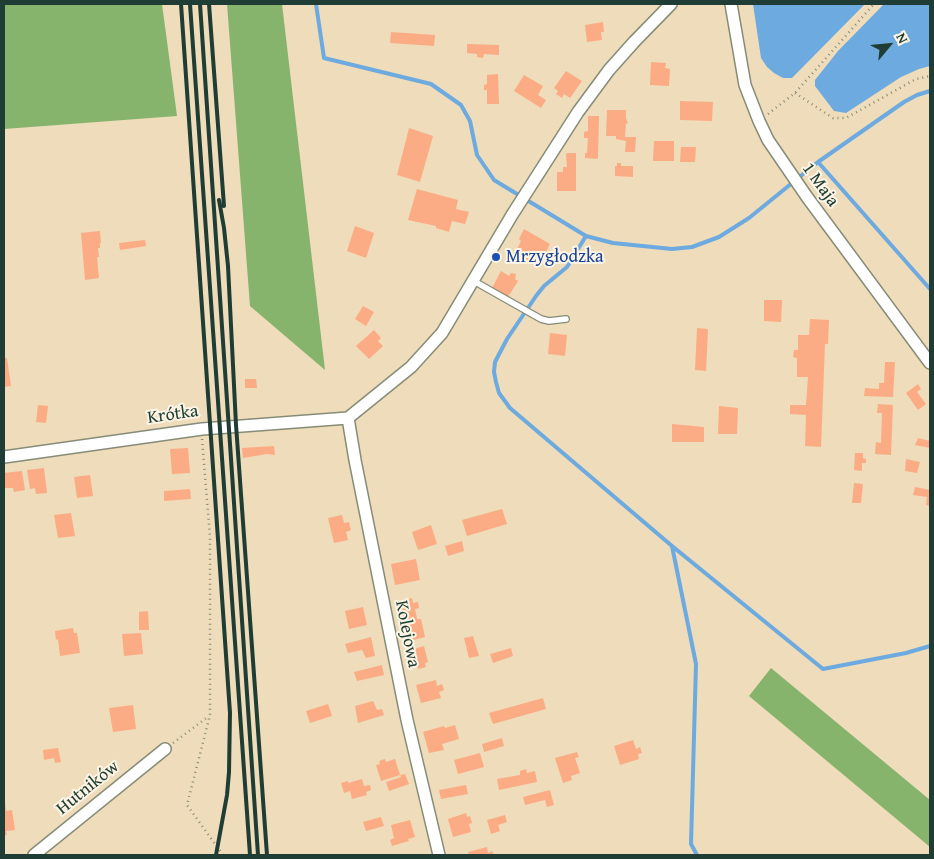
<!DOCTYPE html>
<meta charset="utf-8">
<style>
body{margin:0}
#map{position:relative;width:934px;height:859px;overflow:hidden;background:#eedcba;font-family:"Gentium Book Plus",serif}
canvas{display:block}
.frame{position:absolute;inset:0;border:5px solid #1f3d34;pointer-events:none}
.north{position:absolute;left:864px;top:20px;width:50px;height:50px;-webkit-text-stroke:4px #fcf5e5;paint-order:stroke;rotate:62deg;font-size:14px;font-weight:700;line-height:20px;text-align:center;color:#1f3d34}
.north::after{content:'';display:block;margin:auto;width:18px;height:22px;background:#1f3d34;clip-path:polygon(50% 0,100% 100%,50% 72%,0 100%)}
</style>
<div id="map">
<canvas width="934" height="859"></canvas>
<div class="frame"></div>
<div class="north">N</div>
</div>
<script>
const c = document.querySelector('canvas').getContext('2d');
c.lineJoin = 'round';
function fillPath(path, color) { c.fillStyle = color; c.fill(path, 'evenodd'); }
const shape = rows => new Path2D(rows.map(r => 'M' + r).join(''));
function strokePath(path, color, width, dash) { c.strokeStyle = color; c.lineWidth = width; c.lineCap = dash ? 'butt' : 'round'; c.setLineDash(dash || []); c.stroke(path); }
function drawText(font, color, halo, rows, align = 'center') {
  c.font = font + ' "Gentium Book Plus",serif'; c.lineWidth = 4; c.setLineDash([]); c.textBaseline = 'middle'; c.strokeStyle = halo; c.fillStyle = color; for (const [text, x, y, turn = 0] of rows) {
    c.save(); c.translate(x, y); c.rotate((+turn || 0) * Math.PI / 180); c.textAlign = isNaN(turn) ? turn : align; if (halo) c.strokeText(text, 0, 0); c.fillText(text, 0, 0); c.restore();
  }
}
fillPath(shape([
 [4,4,162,4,177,116,4,129],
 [227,4,282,4,325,370,250,306],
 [771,668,930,800,930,847,749,696]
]), '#86b46c');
fillPath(shape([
 [753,4,865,4,792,78,783,78,774,73,767,67,761,58],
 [884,4,930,4,930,66,919,69,901,77,846,113,834,111,815,86,815,80,838,51]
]), '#6daadf');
strokePath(shape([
 [316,4,324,58,431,84,461,105,470,121,477,155,494,180,586,236,613,243,672,249,692,247,719,237,749,218,818,162,904,102,917,95,930,91],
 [818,162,930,289],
 [586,236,567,267,544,286,536,296,507,339,495,362,494,372,496,382,499,393,510,408,672,546,823,669,906,653,930,646],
 [672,546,696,664,691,844,697,855]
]), '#6daadf', 4);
fillPath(shape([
 [603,22,604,32,601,32,602,40,587,42,585,25],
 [391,32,435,35,434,46,390,43],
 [467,44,499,45,499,55,484,54,483,58,477,57,477,54,467,53],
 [651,62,666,63,665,68,670,69,669,86,650,85],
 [566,71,582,81,570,98,564,94,562,98,556,94,558,91,554,88],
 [498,74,499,104,487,104,487,90,484,90,484,85,487,84,487,75],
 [524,75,543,86,538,95,546,100,541,108,514,91],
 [680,101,713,102,712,121,680,120],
 [607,110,626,110,626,118,628,124,626,123,625,137,636,137,635,152,625,152,626,141,616,139,616,136,606,136],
 [588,116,599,116,598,159,585,158,585,153,587,153,588,138,584,138,584,132,588,131],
 [409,128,433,136,420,182,397,175],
 [654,141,674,141,674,161,653,161],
 [681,147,696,147,695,162,680,162],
 [567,153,576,153,576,191,557,191,557,172,563,172,563,167,567,167,566,155],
 [617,163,621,163,621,166,633,166,633,177,615,176,615,166,617,166],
 [417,189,458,200,456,209,469,212,465,224,452,221,449,232,436,228,436,226,408,220],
 [355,226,374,233,366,258,347,251],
 [524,229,550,244,545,254,541,252,534,264,515,253,521,241,519,239],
 [100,231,101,243,100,243,100,248,98,248,99,257,97,257,99,278,85,280,81,233],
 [145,240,146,246,120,250,119,243],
 [501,271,509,276,511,273,516,274,515,279,518,281,508,297,492,288],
 [764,300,782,300,781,322,764,321],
 [363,306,374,312,366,326,355,319],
 [810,319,829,320,828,344,825,344,821,447,805,446,806,415,790,414,790,405,806,405,808,377,797,377,797,358,793,357,794,350,798,350,798,335,809,335],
 [697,328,708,329,706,371,695,370],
 [374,330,381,338,378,341,383,346,369,359,356,346],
 [550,333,567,335,565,356,548,354],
 [4,358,7,358,11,386,4,387],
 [885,362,895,362,893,397,864,396,865,388,879,389,879,383,884,383],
 [245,379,256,379,257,388,245,388],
 [918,384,921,389,917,392,926,404,918,410,906,393],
 [878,404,893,405,891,455,875,454,876,442,881,443,882,413,877,413],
 [38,405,48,406,46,423,36,422],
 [719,406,738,408,737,434,718,434],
 [672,424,704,427,704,442,672,442],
 [918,438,930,441,930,448,915,445],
 [274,446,275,455,267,454,243,458,242,448],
 [188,448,190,473,172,474,170,449],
 [855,453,863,453,863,458,866,459,866,463,862,463,862,471,854,470],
 [906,459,920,462,917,473,905,471],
 [44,468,47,493,36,494,35,488,30,489,27,470],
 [22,471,25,490,14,492,13,488,4,488,4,473],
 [90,475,93,496,77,498,74,477],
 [854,483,863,484,861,503,852,503],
 [915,487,930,490,930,506,926,505,927,497,913,495],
 [190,489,191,499,164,501,164,491],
 [502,509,507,524,467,536,462,520],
 [71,513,75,536,58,538,54,515],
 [342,515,344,523,349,522,351,530,346,532,348,540,334,543,328,518],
 [431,525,437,544,418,550,412,532],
 [462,541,464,551,448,556,445,546],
 [416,559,420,580,395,585,391,564],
 [412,598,413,603,418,602,419,608,415,609,417,619,421,619,425,637,406,642,395,602],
 [363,607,367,625,349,629,345,611],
 [148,611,149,630,139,630,139,612],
 [73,628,74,633,77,633,80,653,60,656,58,639,56,640,55,631],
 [141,633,143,654,124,656,122,634],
 [473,636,479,656,469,658,464,638],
 [371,637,375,656,366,658,362,650,348,653,345,644],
 [424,646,428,662,425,663,426,667,418,669,417,665,412,666,408,651],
 [511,648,513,656,493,663,490,654],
 [382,665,384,675,357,681,354,672],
 [436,680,437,686,442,684,444,690,439,692,441,698,421,703,416,685],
 [543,698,546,709,493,724,489,713],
 [373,701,377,710,382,709,384,715,358,723,355,706],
 [328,704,332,716,310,723,306,711],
 [133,705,136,729,113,732,109,708],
 [455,725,459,739,442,744,444,750,429,753,423,732,444,726,445,728],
 [502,738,504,746,484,752,482,744],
 [633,740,636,749,640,747,642,753,638,754,639,759,620,765,614,746],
 [58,748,61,762,55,763,54,758,44,760,43,750],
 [577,752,579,757,575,758,580,773,571,776,572,780,563,783,555,758],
 [480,753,484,767,458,774,454,760],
 [385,759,386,762,395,759,400,775,405,774,409,784,389,791,386,782,401,777,400,775,381,781,376,765,380,764,379,761],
 [526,769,527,773,535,771,537,782,499,790,497,779,520,775,520,771],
 [362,779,364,786,370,785,371,790,366,792,367,795,352,799,350,791,344,793,341,783,348,781,348,783],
 [466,785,468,794,441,799,439,790],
 [550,790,554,805,547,807,545,800,525,805,523,797],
 [5,802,6,811,12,810,15,830,6,831,7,835,4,835],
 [466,813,467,817,470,816,472,823,469,824,471,832,453,837,448,819],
 [505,815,507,822,498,825,500,831,491,834,487,820],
 [381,817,384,826,366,831,363,822],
 [410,820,415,837,408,839,409,841,392,846,390,840,394,838,391,825],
 [487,847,488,853,492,851,494,855,469,855,468,852]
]), '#fbac84');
const lane = shape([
 [472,280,541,319,549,321,566,319]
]);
const street = shape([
 [731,4,745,85,759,121,768,140,807,197,930,363],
 [348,418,411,367,442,333,512,215,578,112,609,70,634,42,671,4],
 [348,418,355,460,407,720,439,855],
 [4,457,202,429,348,418],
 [34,855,165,749]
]);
strokePath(lane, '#868c77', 8);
strokePath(street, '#868c77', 14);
strokePath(shape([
 [795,93,833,118,846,118,916,79,930,76],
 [768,114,795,93,874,4],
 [202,439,210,537,210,715,187,805,223,855],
 [173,743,209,716]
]), '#868c77', 2.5, [1, 4]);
strokePath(lane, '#fff', 5.5);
strokePath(street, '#fff', 11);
strokePath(shape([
 [181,4,230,713,229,772,227,795,216,855],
 [190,4,250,855],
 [200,4,258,855],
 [209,4,224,206],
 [219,200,224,228,228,266,236,425,267,855]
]), '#1f3d34', 4);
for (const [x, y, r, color] of [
 [496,257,5,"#1a4fb4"]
]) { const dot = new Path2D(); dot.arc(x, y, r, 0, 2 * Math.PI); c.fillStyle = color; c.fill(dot); strokePath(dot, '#fcf5e5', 2); }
drawText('18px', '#1f3d34', '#fcf5e5', [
 ["1 Maja",820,185,54],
 ["Krótka",173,415,-8],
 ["Kolejowa",407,634,79],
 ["Hutników",88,788,-39]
]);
drawText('18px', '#164399', '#fcf5e5', [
 ["Mrzygłodzka",506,257]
], 'left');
</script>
